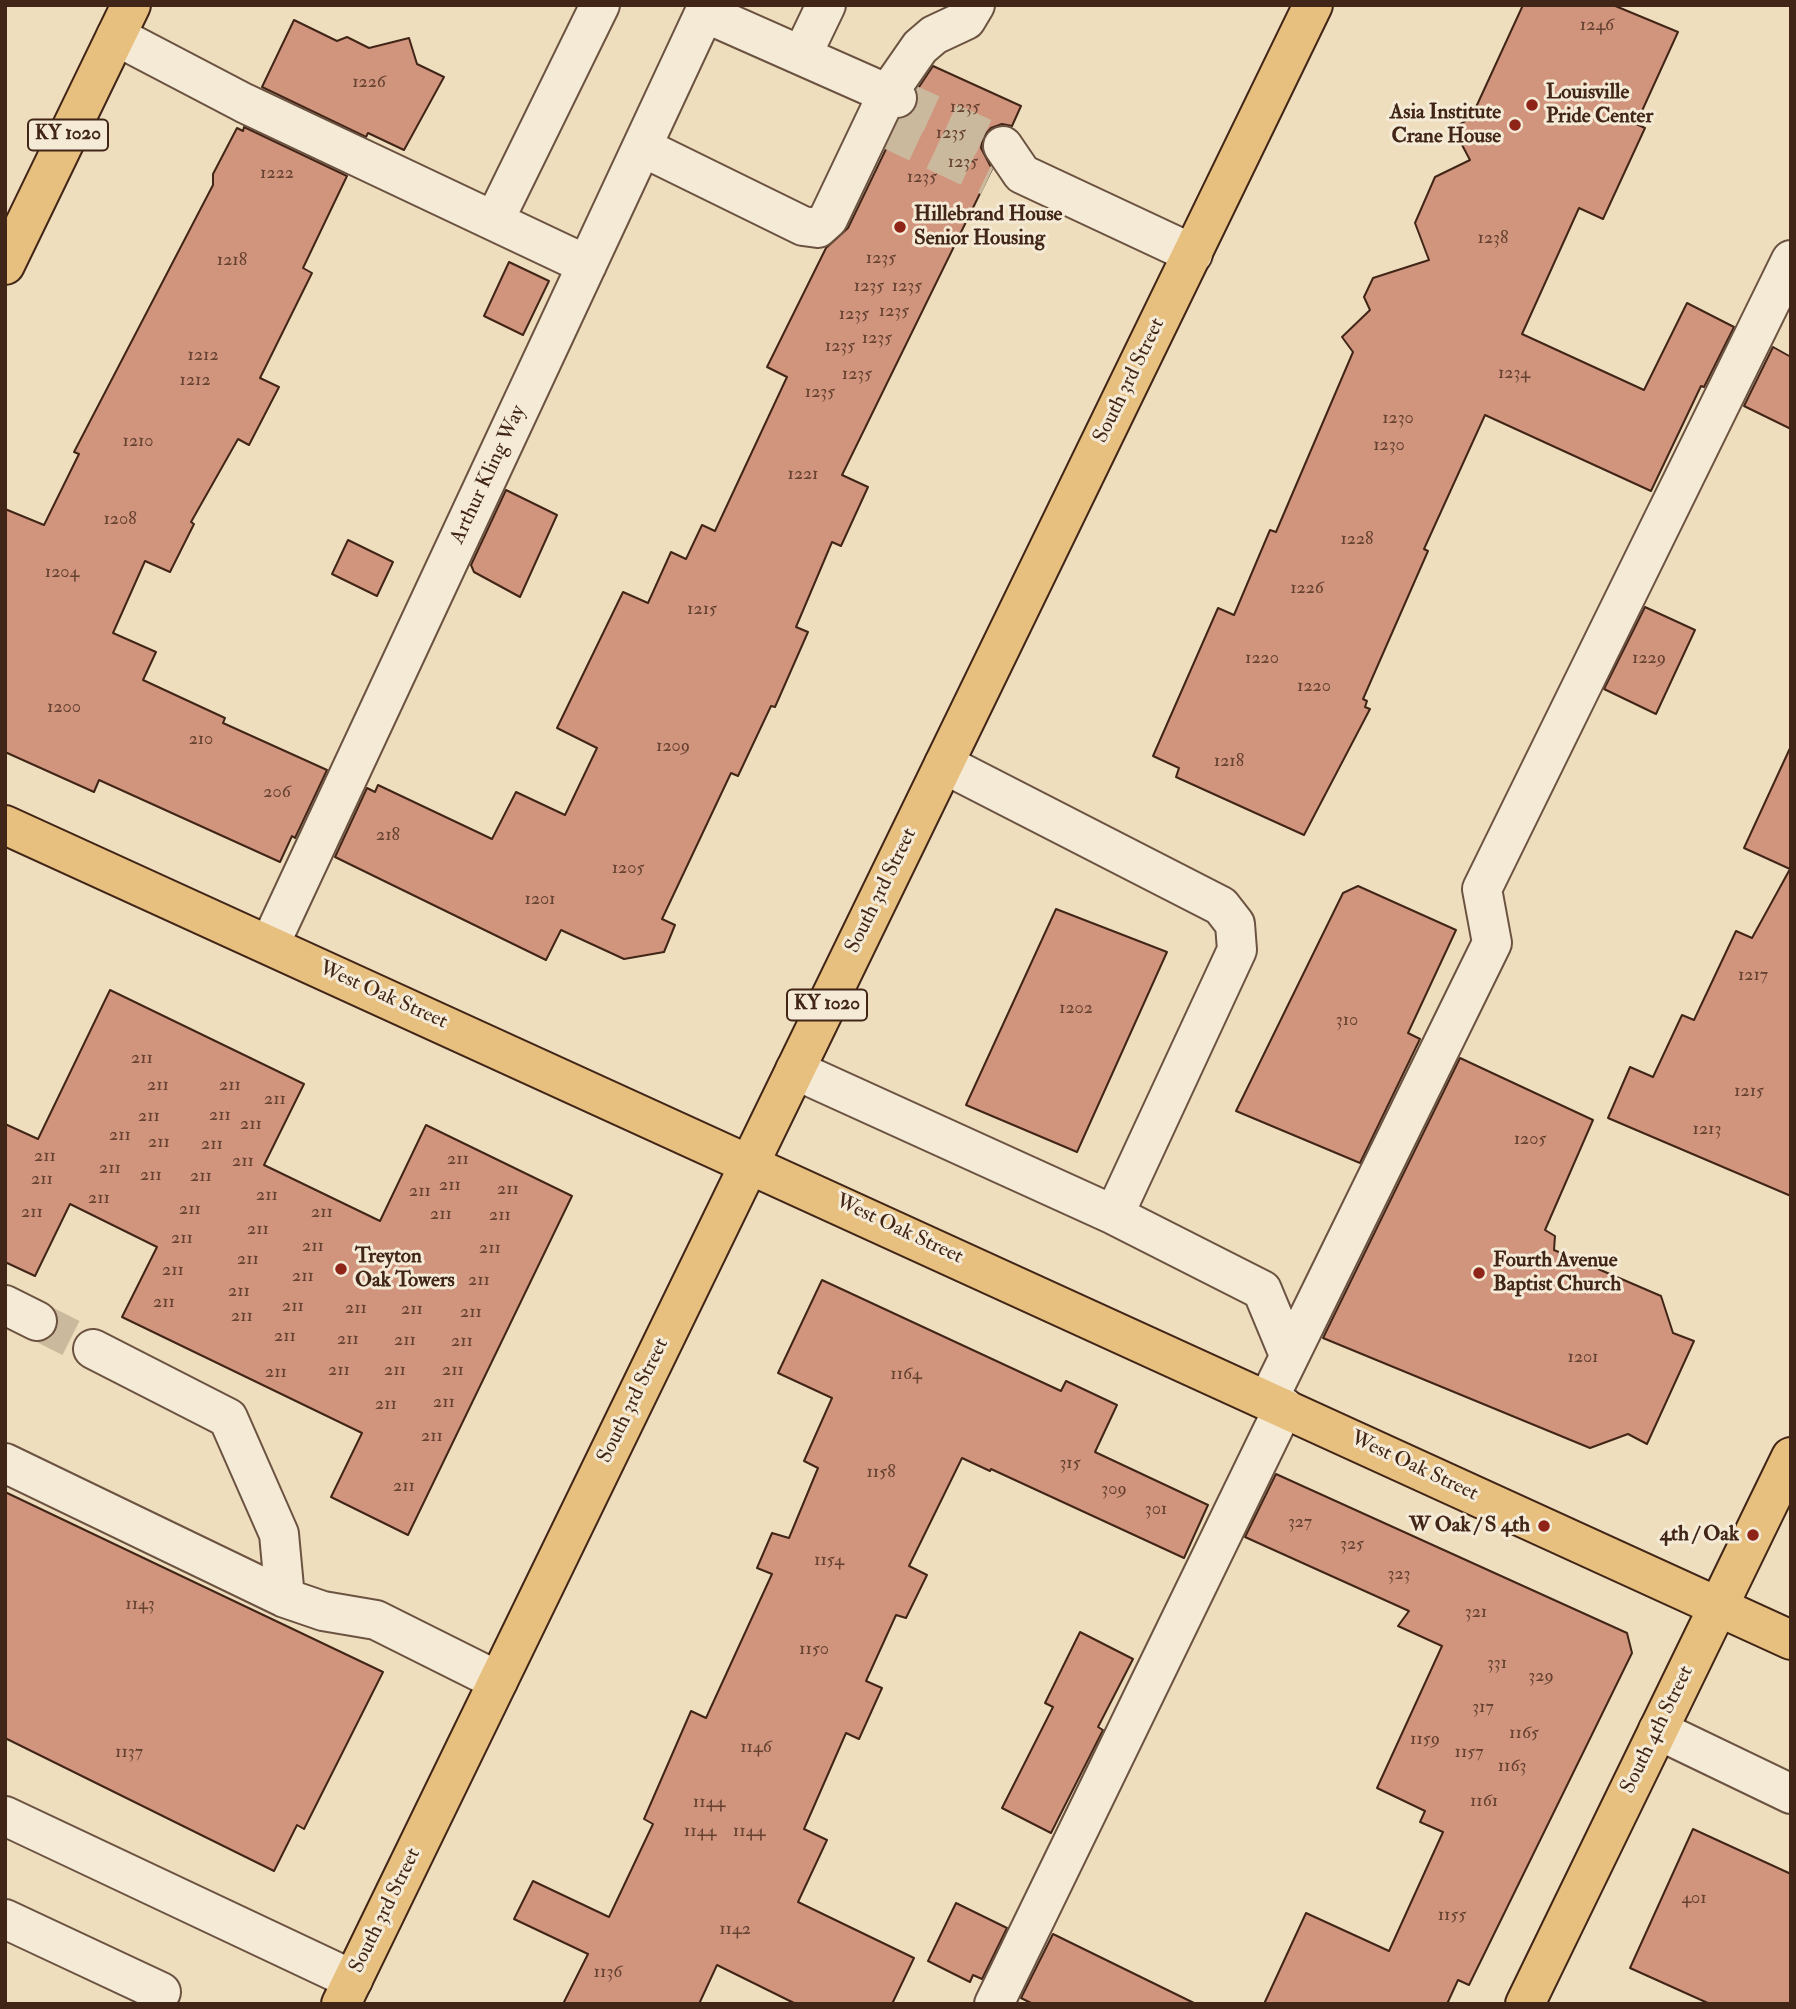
<!DOCTYPE html>
<style>
body{margin:0}
#map{position:relative;width:1796px;height:2009px;overflow:hidden;background:#eedebe;font-family:"IM FELL Double Pica",serif}
canvas{display:block}
.frame{position:absolute;inset:0;border:7px solid #412517;pointer-events:none}
</style>
<div id="map">
<canvas width="1796" height="2009"></canvas>
<div class="frame"></div>
</div>
<script>
const c = document.querySelector('canvas').getContext('2d');
c.lineJoin = 'round';
function fillPath(path, color) { c.fillStyle = color; c.fill(path, 'evenodd'); }
const shape = rows => new Path2D(rows.map(r => 'M' + r).join(''));
function strokePath(path, color, width, dash) { c.strokeStyle = color; c.lineWidth = width; c.lineCap = dash ? 'butt' : 'round'; c.setLineDash(dash || []); c.stroke(path); }
function drawText(font, color, halo, rows, align = 'center') {
  c.font = font + ' "IM FELL Double Pica",serif'; c.lineWidth = 6; c.setLineDash([]); c.textBaseline = 'middle'; c.strokeStyle = halo; c.fillStyle = color; for (const [text, x, y, turn = 0] of rows) {
    c.save(); c.translate(x, y); c.rotate((+turn || 0) * Math.PI / 180); c.textAlign = isNaN(turn) ? turn : align; if (halo) c.strokeText(text, 0, 0); c.fillText(text, 0, 0); c.restore();
  }
}
const building = shape([
 [1523,5,1613,5,1678,32,1636,124,1645,128,1603,219,1579,208,1522,334,1644,390,1687,303,1734,327,1704,387,1701,386,1651,491,1485,415,1424,549,1428,551,1363,699,1367,701,1365,707,1370,709,1304,835,1176,777,1179,768,1153,756,1218,608,1234,615,1270,530,1276,532,1353,352,1342,337,1370,310,1364,297,1373,278,1429,260,1415,223,1435,177,1470,160,1453,128,1471,118,1523,5],
 [294,20,337,41,347,37,369,48,409,38,417,64,444,77,404,150,368,133,366,137,262,87,294,20],
 [933,66,1021,106,1012,126,1002,124,991,128,983,137,981,148,992,169,842,475,868,487,841,546,832,542,796,627,808,632,775,707,771,706,738,776,731,773,662,919,675,925,664,952,624,959,561,930,546,960,335,857,367,788,375,792,378,785,492,839,516,792,565,815,597,748,557,728,623,592,648,603,671,552,686,559,702,525,715,531,787,377,767,367,826,248,848,228,900,120,909,116,917,107,917,90,933,66],
 [244,127,347,176,303,268,312,273,260,378,279,387,249,445,238,439,191,522,194,524,170,572,145,561,113,633,156,652,143,680,225,718,223,723,327,770,295,838,292,836,280,862,99,780,94,792,5,752,5,509,44,525,79,454,74,452,213,185,213,174,237,128,243,131,244,127],
 [509,262,549,281,523,335,484,316,509,262],
 [1773,347,1791,357,1791,429,1744,406,1773,347],
 [506,490,557,515,520,597,474,572,471,565,506,490],
 [348,540,393,562,377,596,332,574,348,540],
 [1645,607,1695,630,1656,714,1604,689,1645,607],
 [1791,746,1791,1196,1608,1118,1630,1067,1653,1077,1682,1015,1694,1020,1736,931,1752,938,1790,869,1744,848,1791,746],
 [1358,886,1456,930,1408,1033,1420,1039,1360,1163,1236,1111,1343,893,1358,886],
 [1056,909,1167,952,1077,1152,966,1105,1056,909],
 [110,990,304,1084,264,1165,380,1221,426,1125,572,1196,408,1535,331,1497,362,1433,122,1317,157,1247,70,1204,35,1276,5,1262,5,1124,38,1139,110,990],
 [1460,1058,1593,1120,1545,1230,1555,1236,1554,1250,1661,1296,1673,1333,1694,1341,1647,1444,1628,1434,1590,1448,1323,1338,1460,1058],
 [822,1280,1061,1391,1066,1381,1117,1405,1095,1452,1208,1505,1184,1558,991,1469,990,1471,962,1458,909,1566,927,1575,906,1618,896,1615,866,1681,882,1688,859,1739,846,1733,804,1829,827,1840,798,1902,914,1958,892,2004,796,2004,717,1965,699,2004,563,2004,588,1954,514,1919,533,1881,609,1917,653,1824,644,1819,691,1711,706,1718,772,1574,757,1568,772,1533,789,1538,818,1468,804,1461,832,1398,778,1373,822,1280],
 [1276,1474,1627,1633,1632,1653,1469,1985,1458,1980,1447,2004,1264,2004,1306,1913,1389,1951,1443,1832,1420,1822,1425,1811,1377,1788,1442,1646,1398,1626,1409,1611,1245,1537,1276,1474],
 [5,1492,383,1672,304,1829,297,1825,274,1871,5,1738,5,1492],
 [1080,1632,1133,1659,1098,1727,1103,1730,1051,1833,1002,1808,1053,1707,1045,1703,1080,1632],
 [1693,1829,1791,1874,1791,2004,1710,2004,1630,1968,1693,1829],
 [956,1903,1007,1928,982,1979,973,1975,970,1982,928,1961,956,1903],
 [1053,1934,1196,2004,1033,2004,1021,1998,1053,1934]
]);
fillPath(building, '#d1947d');
strokePath(building, '#412517', 2);
strokePath(shape([
 [897,98,1003,146],
 [883,127,989,177],
 [37,1321,93,1349]
]), '#cbb99d', 38, [38, 19]);
const minor = shape([
 [705,13,897,98],
 [116,36,244,103,587,265],
 [802,55,826,5],
 [1003,146,1022,174,1193,254],
 [642,147,803,226,818,228,828,219,888,93,920,47,934,35,966,20,975,5],
 [494,221,600,5],
 [944,764,1221,906,1235,924,1237,950,1114,1215],
 [270,944,708,5],
 [795,1070,1114,1215,1262,1290,1289,1355],
 [5,1305,37,1321],
 [93,1349,228,1418,279,1534,285,1598],
 [1268,1400,1492,943,1482,889,1791,260],
 [5,1463,285,1598,323,1611,376,1620,498,1681],
 [1658,1730,1791,1794],
 [5,1816,353,1980],
 [5,1919,161,1992],
 [994,2004,1284,1407]
]);
const major = shape([
 [5,265,131,5],
 [5,825,1791,1640],
 [341,2004,1313,5],
 [1525,2004,1791,1457]
]);
strokePath(minor, '#6c5341', 42);
strokePath(major, '#412517', 42);
strokePath(minor, '#f4ead5', 38);
strokePath(major, '#e7bf7f', 38);
for (const [x, y, r, color] of [
 [1532,105,7,"#8f2418"],
 [1515,125,7,"#8f2418"],
 [900,227,7,"#8f2418"],
 [341,1269,7,"#8f2418"],
 [1479,1273,7,"#8f2418"],
 [1544,1526,7,"#8f2418"],
 [1753,1535,7,"#8f2418"]
]) { const dot = new Path2D(); dot.arc(x, y, r, 0, 2 * Math.PI); c.fillStyle = color; c.fill(dot); strokePath(dot, '#f4ead5', 2.5); }
drawText('18px', '#654130', null, [
 ["1246",1597,26],
 ["1226",369,83],
 ["1235",965,108],
 ["1235",951,134],
 ["1235",963,163],
 ["1222",277,174],
 ["1235",922,178],
 ["1238",1493,239],
 ["1235",881,259],
 ["1218",232,261],
 ["1235",869,287],
 ["1235",907,287],
 ["1235",894,312],
 ["1235",854,315],
 ["1235",877,339],
 ["1235",840,347],
 ["1212",203,356],
 ["1234",1514,374],
 ["1235",857,375],
 ["1212",195,381],
 ["1235",820,393],
 ["1230",1398,419],
 ["1210",138,442],
 ["1230",1389,446],
 ["1221",803,475],
 ["1208",120,520],
 ["1228",1357,540],
 ["1204",62,573],
 ["1226",1307,589],
 ["1215",702,610],
 ["1220",1262,659],
 ["1229",1649,659],
 ["1220",1314,687],
 ["1200",64,708],
 ["210",201,740],
 ["1209",673,747],
 ["1218",1229,762],
 ["206",277,793],
 ["218",388,836],
 ["1205",628,869],
 ["1201",540,900],
 ["1217",1753,976],
 ["1202",1076,1009],
 ["310",1347,1021],
 ["211",142,1059],
 ["211",158,1086],
 ["211",230,1086],
 ["1215",1749,1092],
 ["211",275,1100],
 ["211",220,1116],
 ["211",149,1117],
 ["211",251,1125],
 ["1213",1707,1130],
 ["211",120,1136],
 ["1205",1530,1140],
 ["211",159,1143],
 ["211",212,1145],
 ["211",45,1157],
 ["211",458,1160],
 ["211",243,1162],
 ["211",110,1169],
 ["211",151,1176],
 ["211",201,1177],
 ["211",42,1180],
 ["211",450,1186],
 ["211",508,1190],
 ["211",420,1192],
 ["211",267,1196],
 ["211",99,1199],
 ["211",190,1210],
 ["211",32,1213],
 ["211",322,1213],
 ["211",441,1215],
 ["211",500,1216],
 ["211",258,1230],
 ["211",182,1239],
 ["211",313,1247],
 ["211",490,1249],
 ["211",248,1260],
 ["211",173,1271],
 ["211",303,1277],
 ["211",479,1281],
 ["211",239,1292],
 ["211",164,1303],
 ["211",293,1307],
 ["211",356,1309],
 ["211",412,1310],
 ["211",471,1313],
 ["211",242,1317],
 ["211",285,1337],
 ["211",348,1340],
 ["211",405,1341],
 ["211",462,1342],
 ["1201",1583,1358],
 ["211",339,1371],
 ["211",395,1371],
 ["211",453,1371],
 ["211",276,1373],
 ["1164",906,1375],
 ["211",444,1403],
 ["211",386,1405],
 ["211",432,1437],
 ["315",1070,1464],
 ["1158",881,1473],
 ["211",404,1487],
 ["309",1114,1490],
 ["301",1156,1510],
 ["327",1300,1523],
 ["325",1352,1545],
 ["1154",829,1561],
 ["323",1399,1575],
 ["1143",140,1605],
 ["321",1476,1613],
 ["1150",814,1650],
 ["331",1497,1664],
 ["329",1541,1677],
 ["317",1483,1708],
 ["1165",1524,1734],
 ["1159",1425,1740],
 ["1146",756,1748],
 ["1137",129,1753],
 ["1157",1469,1753],
 ["1163",1512,1767],
 ["1161",1484,1802],
 ["1144",709,1803],
 ["1144",700,1832],
 ["1144",749,1832],
 ["401",1694,1899],
 ["1155",1452,1916],
 ["1142",735,1930],
 ["1136",608,1973]
]);
for (const [x, y, w] of [
 [68,135,80],
 [827,1005,80]
]) { const box = new Path2D(); box.roundRect(x - w / 2, y - 15.5, w, 31, 5); c.fillStyle = '#f4ead5'; c.fill(box); strokePath(box, '#412517', 2); }
drawText('bold 19px', '#412517', null, [
 ["KY 1020",68,135],
 ["KY 1020",827,1005]
]);
drawText('bold 21px', '#412517', '#f4ead5', [
 ["Louisville",1546,93],
 ["Pride Center",1546,117],
 ["Asia Institute",1501,113,"right"],
 ["Crane House",1501,137,"right"],
 ["Hillebrand House",914,215],
 ["Senior Housing",914,239],
 ["Treyton",355,1257],
 ["Oak Towers",355,1281],
 ["Fourth Avenue",1493,1261],
 ["Baptist Church",1493,1285],
 ["W Oak / S 4th",1530,1526,"right"],
 ["4th / Oak",1739,1535,"right"]
], 'left');
drawText('21px', '#412517', '#f4ead5', [
 ["South 3rd Street",1130,381,-64],
 ["Arthur Kling Way",489,475,-65],
 ["South 3rd Street",882,891,-64],
 ["West Oak Street",383,996,24],
 ["West Oak Street",899,1230,25],
 ["South 3rd Street",634,1401,-64],
 ["West Oak Street",1414,1467,25],
 ["South 4th Street",1658,1730,-64],
 ["South 3rd Street",386,1911,-64]
]);
</script>
